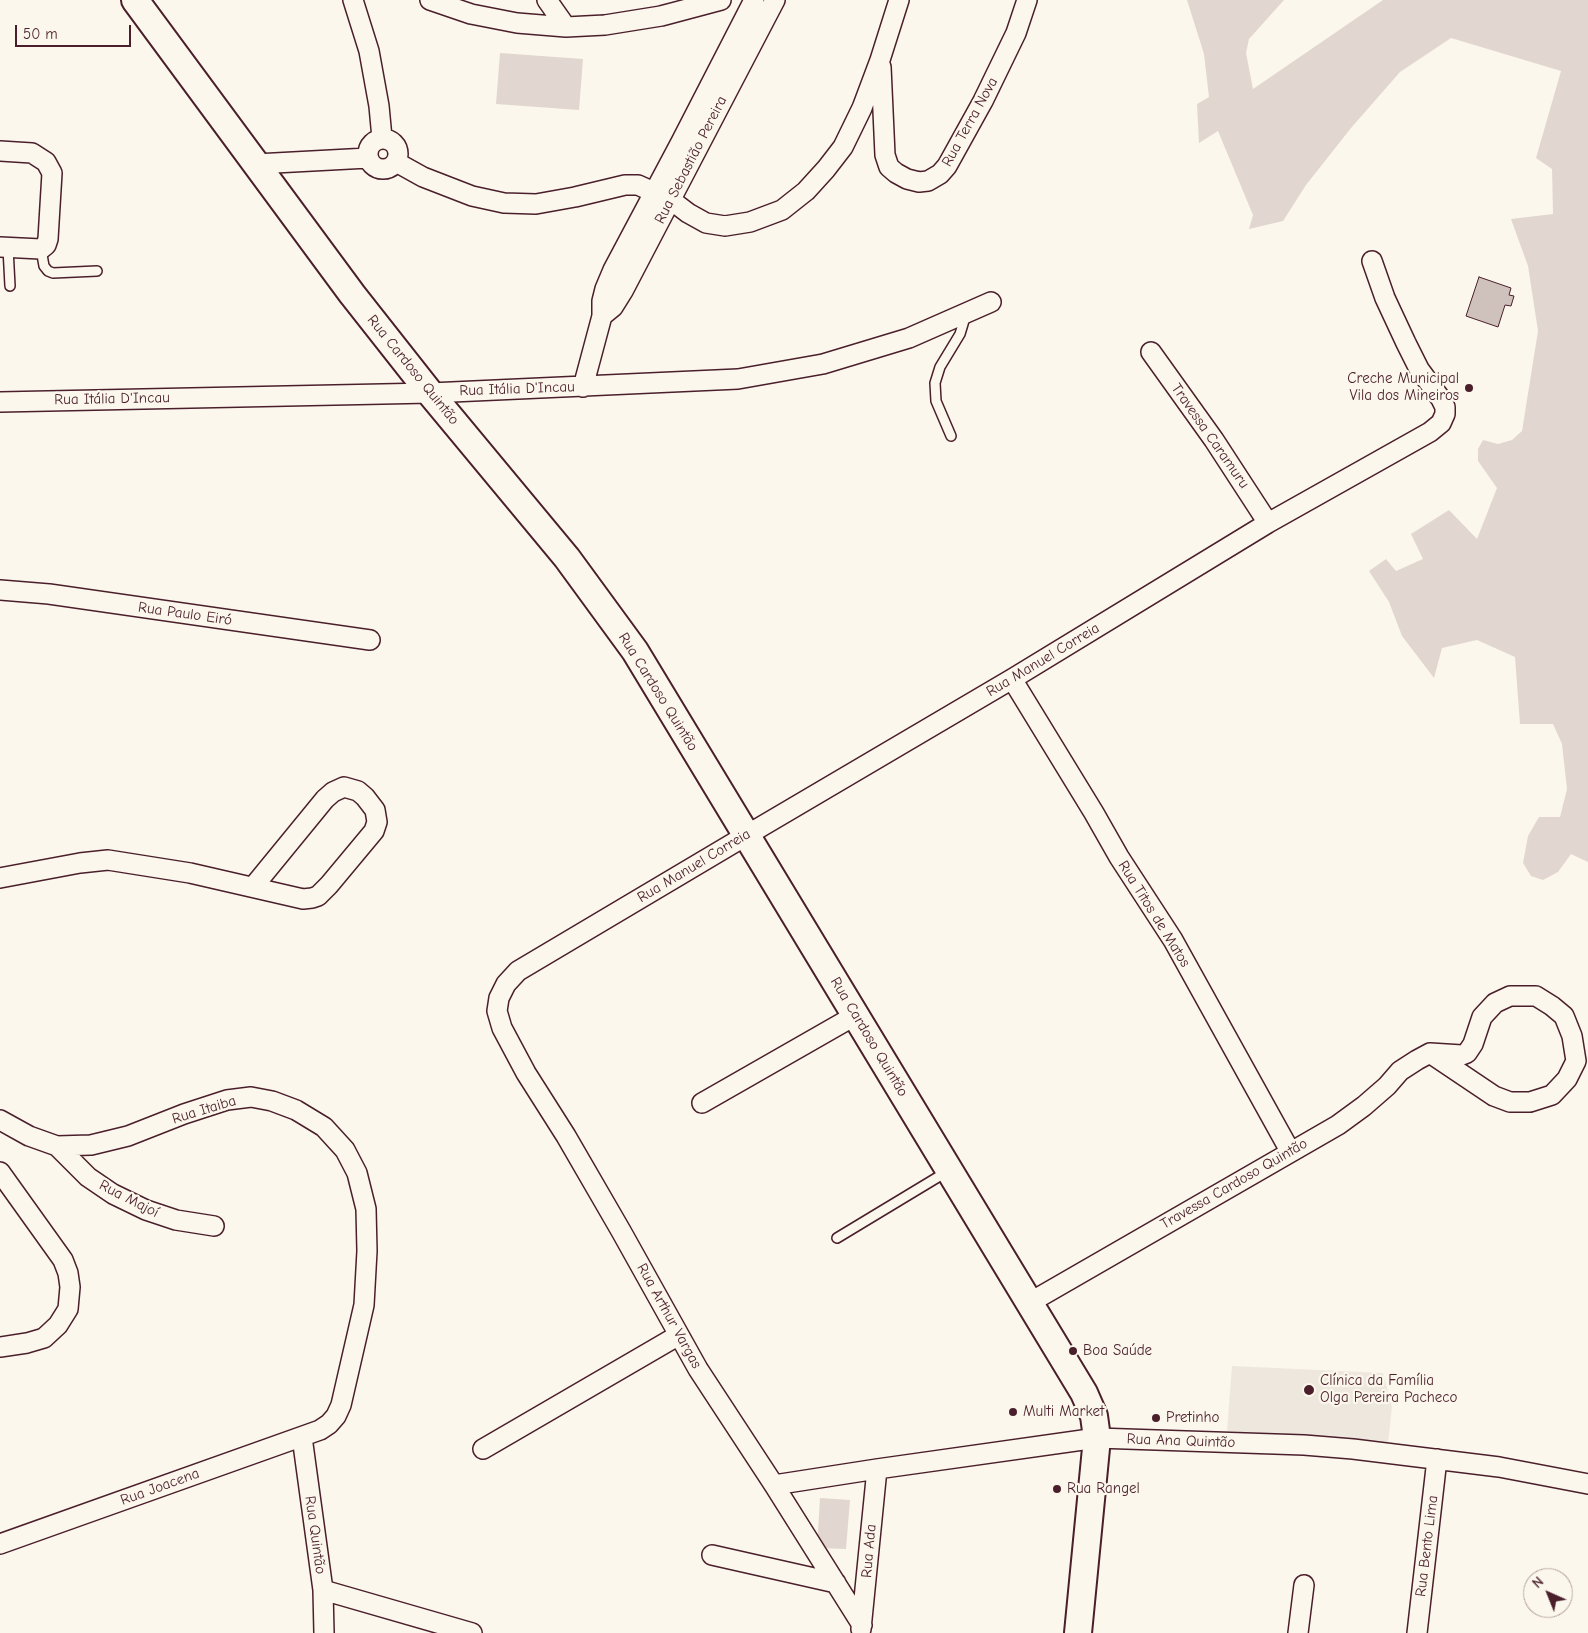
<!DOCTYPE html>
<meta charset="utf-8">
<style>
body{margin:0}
#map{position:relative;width:1588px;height:1633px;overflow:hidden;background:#fbf7ec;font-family:"Comic Neue",sans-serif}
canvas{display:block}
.north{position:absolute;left:1523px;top:1568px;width:50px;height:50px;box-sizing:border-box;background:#fbf7ec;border:1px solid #b4a19f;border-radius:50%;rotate:316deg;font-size:14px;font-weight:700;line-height:20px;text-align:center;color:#4a1f2b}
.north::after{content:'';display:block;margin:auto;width:18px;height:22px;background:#4a1f2b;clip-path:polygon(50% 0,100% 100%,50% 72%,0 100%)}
.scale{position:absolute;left:15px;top:25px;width:116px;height:22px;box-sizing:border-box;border:2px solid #4a1f2b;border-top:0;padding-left:6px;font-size:15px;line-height:18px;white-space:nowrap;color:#4a1f2b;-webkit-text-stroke:4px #fbf7ec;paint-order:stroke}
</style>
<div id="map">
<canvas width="1588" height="1633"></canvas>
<div class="north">N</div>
<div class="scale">50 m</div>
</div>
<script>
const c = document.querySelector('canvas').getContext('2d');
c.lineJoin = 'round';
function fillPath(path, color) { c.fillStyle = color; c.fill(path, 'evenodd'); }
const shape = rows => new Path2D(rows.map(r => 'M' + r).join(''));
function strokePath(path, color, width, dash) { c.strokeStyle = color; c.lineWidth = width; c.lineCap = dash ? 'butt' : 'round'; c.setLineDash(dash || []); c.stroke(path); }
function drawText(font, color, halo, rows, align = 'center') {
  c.font = font + ' "Comic Neue",sans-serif'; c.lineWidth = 4.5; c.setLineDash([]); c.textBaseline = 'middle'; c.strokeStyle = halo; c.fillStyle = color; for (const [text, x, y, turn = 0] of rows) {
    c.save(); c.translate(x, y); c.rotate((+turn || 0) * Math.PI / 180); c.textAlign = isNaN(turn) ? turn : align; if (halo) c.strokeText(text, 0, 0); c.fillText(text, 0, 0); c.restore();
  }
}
fillPath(shape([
 [1232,1366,1383,1373,1392,1407,1388,1444,1227,1431]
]), '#eee7de');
fillPath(shape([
 [1187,0,1284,0,1249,39,1246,53,1253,89,1383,0,1588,0,1588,862,1571,854,1558,872,1543,880,1531,876,1523,863,1528,836,1539,817,1560,817,1567,789,1562,744,1553,724,1520,724,1515,657,1477,640,1442,648,1434,678,1402,636,1389,602,1369,571,1386,559,1396,571,1423,559,1411,534,1449,510,1477,539,1497,488,1478,461,1478,449,1483,440,1498,444,1512,440,1522,431,1538,331,1528,266,1511,219,1553,214,1552,169,1536,158,1561,71,1451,38,1400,72,1351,128,1306,185,1283,221,1249,229,1253,215,1218,131,1199,143,1197,104,1209,97,1204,54],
 [500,53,583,59,579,110,496,104],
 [820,1498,850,1500,846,1549,817,1548]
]), '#e2d7d0');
const building = shape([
 [1479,277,1511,288,1509,295,1514,296,1511,306,1505,305,1498,327,1466,316,1479,277]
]);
fillPath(building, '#cfc2bc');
strokePath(building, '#4a1f2b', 1);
const lane = shape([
 [8,248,10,286],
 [41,249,44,266,48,271,53,273,97,271],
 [951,436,936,401,935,383,940,367,960,334,966,314],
 [837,1238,948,1171]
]);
const street = shape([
 [353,0,369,51,379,106,382,138],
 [430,0,471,14,517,23,566,27,605,25,661,16,721,0],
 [547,0,566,27],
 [881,67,885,155,889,167,896,173,907,179,919,182,928,181,940,174,947,166,983,101,1016,33,1027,0],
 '368 154a15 15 0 1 1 30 0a15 15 0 1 1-30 0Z',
 [0,151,32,153,46,162,52,173,48,239,46,245,41,249,0,247],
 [396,162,423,177,472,196,504,203,536,204,575,197,625,185,638,185,671,200,688,213,706,223,725,226,750,222,782,210,806,191,826,169,843,147,862,108,880,60,899,0],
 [256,164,368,158],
 [602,316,613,307,623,291,775,0],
 [1151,352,1214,440,1268,523],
 [583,387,602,316,602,301,605,289,613,270,681,142,754,0],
 [0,402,430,393,738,379,823,364,909,338,991,302],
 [0,590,49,594,370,640],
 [1012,679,1094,813,1119,857,1173,940,1290,1151],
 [0,878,80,863,108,860,190,873,303,899,312,898,318,896,329,885,374,831,377,822,375,810,365,797,358,791,344,787,333,792,325,799,253,887],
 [702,1103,856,1015],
 [0,1120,29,1136,57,1146,91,1145,128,1136,184,1114,227,1100,251,1097,272,1101,296,1110,324,1127,345,1150,357,1173,366,1209,367,1251,364,1305,341,1405,336,1416,329,1424,320,1430,0,1544],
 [57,1146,88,1177,113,1194,146,1210,176,1220,214,1226],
 [0,1172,63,1260,68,1273,70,1287,68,1309,58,1325,44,1338,27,1343,0,1347],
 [1029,1303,1338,1125,1364,1106,1387,1086,1400,1071,1417,1060,1430,1053,1462,1055,1467,1053,1473,1044,1482,1017,1495,1003,1510,996,1536,996,1552,1006,1564,1016,1572,1036,1576,1061,1567,1079,1552,1095,1530,1102,1510,1102,1494,1096,1430,1053],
 [302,1437,323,1590,324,1633],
 [483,1449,679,1335],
 [774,1485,877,1469,1097,1438,1304,1445,1353,1449,1499,1467,1588,1484],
 [712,1555,836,1583],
 [323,1590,472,1633],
 [862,1625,774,1485,698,1369,621,1231,566,1136,526,1073,502,1028,497,1011,499,998,506,984,518,971,747,835,1012,679,1268,523,1430,432,1441,423,1445,414,1445,407,1441,399,1419,369,1406,343,1385,298,1372,261],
 [861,1629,877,1469],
 [1298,1633,1304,1585],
 [1417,1633,1437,1459]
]);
const secondary = shape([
 [135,0,352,294,430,393,567,558,635,651,1084,1393,1094,1416,1097,1438,1078,1633]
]);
strokePath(lane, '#4a1f2b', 12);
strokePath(street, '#4a1f2b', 22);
strokePath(secondary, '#4a1f2b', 30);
strokePath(lane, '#fbf7ec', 9);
strokePath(street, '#fbf7ec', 19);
strokePath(secondary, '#fbf7ec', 26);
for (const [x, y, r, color] of [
 [1469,388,5,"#4a1f2b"],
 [1073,1351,5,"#4a1f2b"],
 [1309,1390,6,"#4a1f2b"],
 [1013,1412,5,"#4a1f2b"],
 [1156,1418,5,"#4a1f2b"],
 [1057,1489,5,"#4a1f2b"]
]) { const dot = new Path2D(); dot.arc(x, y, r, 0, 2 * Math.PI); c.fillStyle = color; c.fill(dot); strokePath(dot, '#fbf7ec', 2); }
drawText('15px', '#4a1f2b', '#fbf7ec', [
 ["Rua Terra Nova",970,122,-61],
 ["Rua Sebastião Pereira",691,160,-63],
 ["Rua Cardoso Quintão",413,370,51],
 ["Rua Itália D'Incau",517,389,-2],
 ["Rua Itália D'Incau",112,399,-1],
 ["Travessa Caramuru",1210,436,55],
 ["Rua Paulo Eiró",185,614,8],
 ["Rua Manuel Correia",1043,660,-31],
 ["Rua Cardoso Quintão",658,692,58],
 ["Rua Manuel Correia",694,866,-31],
 ["Rua Titos de Matos",1154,914,58],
 ["Rua Cardoso Quintão",869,1037,59],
 ["Rua Itaiba",204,1110,-17],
 ["Travessa Cardoso Quintão",1234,1184,-30],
 ["Rua Majoí",129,1199,27],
 ["Rua Arthur Vargas",669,1316,61],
 ["Rua Ana Quintão",1181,1441,2],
 ["Rua Joacena",160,1487,-20],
 ["Rua Quintão",315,1535,82],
 ["Rua Bento Lima",1427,1546,-83],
 ["Rua Ada",869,1551,-85]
]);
drawText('15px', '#4a1f2b', '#fbf7ec', [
 ["Creche Municipal",1459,379,"right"],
 ["Vila dos Mineiros",1459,396,"right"],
 ["Boa Saúde",1083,1351],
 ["Clínica da Família",1320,1381],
 ["Olga Pereira Pacheco",1320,1398],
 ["Multi Market",1023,1412],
 ["Pretinho",1166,1418],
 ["Rua Rangel",1067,1489]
], 'left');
</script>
